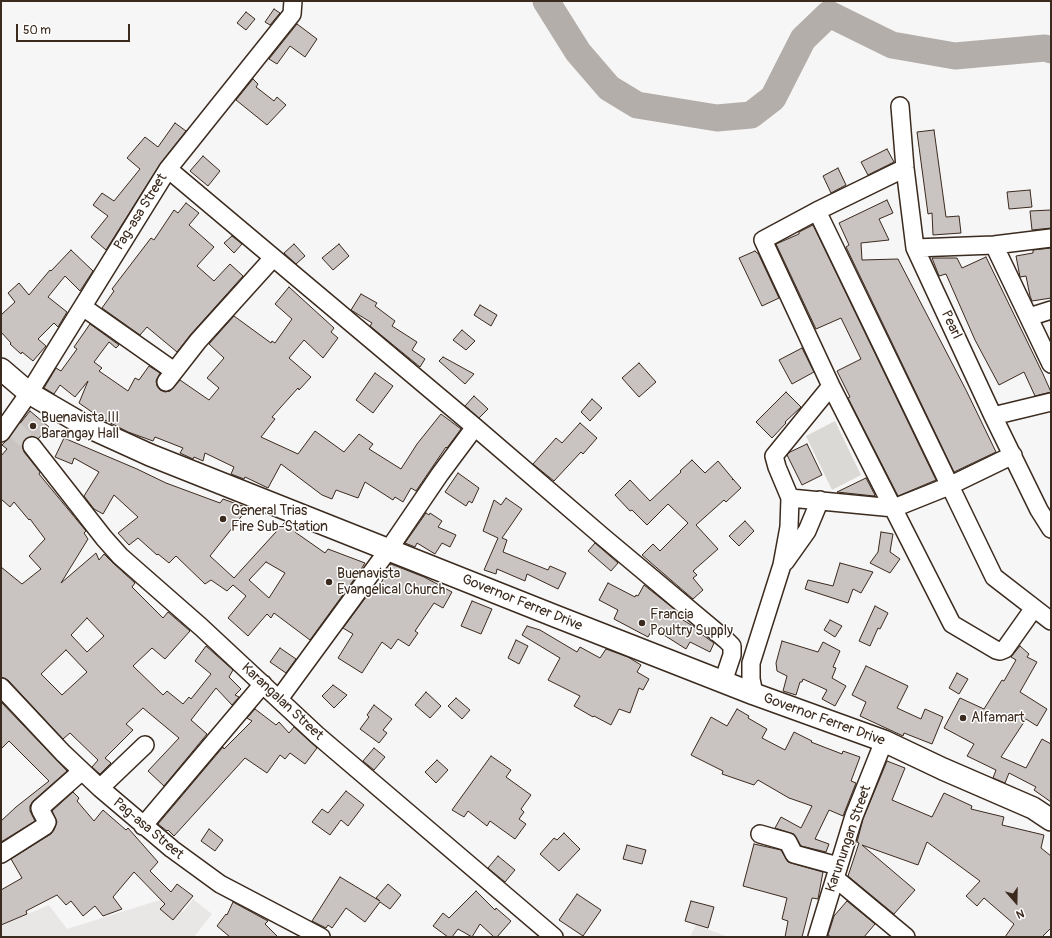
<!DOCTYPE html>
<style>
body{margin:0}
#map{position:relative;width:1052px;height:938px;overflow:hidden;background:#f7f6f6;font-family:Pangolin,sans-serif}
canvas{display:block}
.frame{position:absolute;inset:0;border:2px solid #3b2a1e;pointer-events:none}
.north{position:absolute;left:996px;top:882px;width:40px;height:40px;-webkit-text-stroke:3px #fff;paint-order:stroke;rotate:160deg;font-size:11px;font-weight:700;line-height:16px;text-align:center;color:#3b2a1e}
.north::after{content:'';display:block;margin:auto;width:14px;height:18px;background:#3b2a1e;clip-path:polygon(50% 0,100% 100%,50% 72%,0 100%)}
.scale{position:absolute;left:16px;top:24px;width:114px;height:18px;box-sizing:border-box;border:2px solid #3b2a1e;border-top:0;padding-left:5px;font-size:12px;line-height:14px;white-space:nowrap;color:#3b2a1e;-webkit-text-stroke:3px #fff;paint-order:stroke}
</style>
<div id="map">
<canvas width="1052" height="938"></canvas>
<div class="frame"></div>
<div class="north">N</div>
<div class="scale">50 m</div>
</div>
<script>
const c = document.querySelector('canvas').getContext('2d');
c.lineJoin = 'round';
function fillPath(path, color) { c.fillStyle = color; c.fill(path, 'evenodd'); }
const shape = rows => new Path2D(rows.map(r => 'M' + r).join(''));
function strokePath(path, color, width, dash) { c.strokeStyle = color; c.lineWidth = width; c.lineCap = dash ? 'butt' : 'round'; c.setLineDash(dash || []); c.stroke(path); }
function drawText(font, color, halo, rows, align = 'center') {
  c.font = font + ' Pangolin,sans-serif'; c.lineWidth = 3; c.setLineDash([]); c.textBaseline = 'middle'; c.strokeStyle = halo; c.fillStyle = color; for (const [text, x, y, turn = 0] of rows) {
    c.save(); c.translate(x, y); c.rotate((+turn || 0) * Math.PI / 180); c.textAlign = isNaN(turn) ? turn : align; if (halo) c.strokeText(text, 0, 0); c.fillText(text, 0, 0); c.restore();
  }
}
fillPath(shape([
 [166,898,183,912,193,899,212,914,194,937,1,937,1,925,49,905,67,929],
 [696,925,729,937,690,937]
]), '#e9e7e6');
fillPath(shape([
 [835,421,861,475,832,490,806,436]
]), '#dbd9d6');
strokePath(shape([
 [546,1,578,52,609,88,637,105,717,118,751,115,773,98,803,39,829,14,892,45,955,56,1045,48,1051,50]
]), '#b4aeaa', 27);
const building = shape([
 [274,9,280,13,270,25,265,22,274,9],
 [246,12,255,19,246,30,237,23,246,12],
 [297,24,317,39,305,57,290,46,277,64,269,59,297,24],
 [253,79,258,84,256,87,274,101,277,97,286,105,267,125,236,100,253,79],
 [175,123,186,131,160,164,106,250,91,237,108,216,93,205,102,193,114,201,140,169,127,158,145,137,158,147,175,123],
 [934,130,946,217,959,216,961,233,933,235,932,213,928,214,917,132,934,130],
 [887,149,894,162,868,175,861,162,887,149],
 [203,156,220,171,208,186,190,171,203,156],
 [838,168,846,185,831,193,823,176,838,168],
 [1030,190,1032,207,1009,209,1007,192,1030,190],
 [887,200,893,213,879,219,889,240,861,243,862,260,898,259,966,390,996,452,954,472,846,247,849,245,839,223,887,200],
 [186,203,199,213,189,225,214,247,197,266,214,281,230,264,243,276,191,334,177,352,147,327,140,335,102,308,114,291,112,289,151,238,154,240,174,210,178,213,186,203],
 [1051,210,1051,228,1032,230,1030,211,1051,210],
 [813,225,936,480,898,496,848,398,850,397,837,371,861,359,841,318,816,329,776,244,799,234,799,232,813,225],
 [232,236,242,244,234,253,224,243,232,236],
 [294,244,305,256,296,264,284,253,294,244],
 [339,244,349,256,333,270,322,258,339,244],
 [1051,248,1051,298,1032,301,1030,296,1026,276,1020,277,1016,256,1033,253,1033,250,1051,248],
 [71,250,93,271,80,291,65,276,48,297,67,312,58,327,54,323,38,339,46,346,33,361,22,352,21,354,10,344,11,343,1,332,1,315,15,302,8,293,19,283,29,295,50,270,51,271,71,250],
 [755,251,757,253,758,253,779,298,762,306,739,258,755,251],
 [986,257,1043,374,1051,392,1035,396,1024,372,999,385,975,340,946,274,939,276,932,258,957,258,962,268,986,257],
 [289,287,334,328,331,332,338,338,323,358,304,340,289,358,311,377,299,390,298,388,272,417,275,419,261,437,298,454,315,431,344,452,359,434,373,444,369,449,401,469,417,444,441,414,461,429,447,448,446,447,416,491,411,488,403,502,395,497,393,500,365,482,358,498,336,490,332,499,322,495,281,464,268,488,245,477,244,479,231,474,234,467,205,453,203,461,194,457,193,459,180,453,183,448,155,437,153,441,128,432,99,417,79,403,88,381,75,397,60,385,54,394,44,388,56,368,61,371,77,349,74,347,90,324,119,345,116,348,109,342,94,362,102,368,99,371,128,391,135,378,139,380,149,366,160,373,156,381,157,386,160,390,165,392,170,391,180,380,209,400,219,388,207,378,224,358,209,344,234,316,271,343,272,341,275,343,292,319,275,304,289,287],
 [361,294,377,303,375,306,395,321,392,326,417,342,412,350,425,359,420,367,370,326,372,323,351,310,361,294],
 [480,305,497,315,491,326,474,315,480,305],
 [462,330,475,341,466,350,453,340,462,330],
 [802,348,814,372,792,384,779,360,802,348],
 [443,357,474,374,465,384,439,361,443,357],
 [639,363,656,382,639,397,622,378,639,363],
 [375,373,393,386,373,413,356,400,375,373],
 [786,392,801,407,785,422,786,423,772,438,756,422,786,392],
 [474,396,488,409,479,418,465,406,474,396],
 [592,399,602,408,590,421,581,412,592,399],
 [30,411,49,427,38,439,31,436,26,438,23,442,19,441,22,445,24,452,40,472,39,474,86,531,84,533,88,539,61,583,96,553,99,560,104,554,113,563,135,583,132,587,163,618,168,612,190,631,165,659,152,648,133,666,163,695,167,691,183,704,189,697,191,699,211,674,195,661,206,646,233,670,229,677,241,689,235,695,239,697,232,705,216,688,191,720,207,734,164,786,148,771,179,738,143,708,126,724,133,730,105,758,111,763,100,774,92,767,98,760,70,733,63,739,8,680,1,677,1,567,22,584,41,569,29,556,45,539,30,519,29,520,14,502,10,507,1,499,1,456,7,449,2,445,20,427,18,426,30,411],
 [87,618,104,636,87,652,71,635,87,618],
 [66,650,87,672,62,695,41,674,66,650],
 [580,423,597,438,583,454,581,452,554,481,533,464,556,438,562,443,580,423],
 [64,438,137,469,166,483,220,503,223,499,248,508,210,556,234,578,285,522,299,527,295,532,325,553,328,549,365,563,358,574,310,640,274,613,271,618,267,614,248,636,228,618,246,596,233,585,227,591,211,580,205,584,176,556,169,563,158,554,157,555,138,538,129,545,118,533,138,517,114,495,103,514,94,509,84,496,99,472,74,458,72,464,55,457,64,438],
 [266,562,285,573,269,598,249,580,266,562],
 [807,444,822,475,802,485,787,455,790,452,807,444],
 [692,460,705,473,718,461,733,479,732,480,733,479,741,488,726,502,724,500,696,525,718,549,693,571,697,575,693,578,703,590,693,599,642,555,653,544,660,551,688,523,668,504,647,525,632,510,630,511,615,495,630,480,650,501,681,472,680,471,692,460],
 [458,473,479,488,472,503,469,501,466,506,445,492,458,473],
 [866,478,875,495,874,496,837,492,866,478],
 [506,498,522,509,502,538,507,540,503,552,548,570,550,566,566,573,558,589,527,574,525,581,497,569,496,574,484,570,498,538,483,531,494,500,501,505,506,498],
 [426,513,429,515,430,513,442,521,438,527,456,535,450,547,442,543,435,554,417,543,415,547,405,543,426,513],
 [745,521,754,531,739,546,729,536,745,521],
 [881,532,893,534,890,552,900,559,890,573,870,563,878,552,881,532],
 [595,543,618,563,611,571,588,551,595,543],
 [840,563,873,572,861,593,853,589,848,603,805,589,808,580,833,586,840,563],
 [391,564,424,577,452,592,443,608,434,603,415,631,418,633,409,646,398,639,391,649,382,642,362,673,338,658,353,634,343,628,375,585,379,587,391,564],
 [608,583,635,597,636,595,638,596,644,585,678,612,675,615,696,628,698,630,697,631,714,643,710,652,690,642,686,649,653,628,648,637,614,619,618,610,599,600,608,583],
 [472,601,492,609,481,634,461,626,472,601],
 [875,606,888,613,880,629,878,628,870,646,859,641,875,606],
 [830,620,842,626,835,637,824,630,830,620],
 [527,626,540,630,577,652,580,647,600,658,606,649,628,657,641,665,637,672,649,679,643,690,639,688,630,713,619,709,611,725,594,716,593,717,574,706,580,696,548,680,560,658,522,635,527,626],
 [516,640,528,646,519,664,508,658,516,640],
 [782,641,818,652,823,642,840,651,833,667,836,668,832,678,846,686,835,706,822,699,827,690,803,679,802,682,800,682,796,695,783,691,787,676,777,671,776,663,782,641],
 [1020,646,1029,654,1027,657,1037,662,1020,692,1047,709,1037,726,1026,719,1001,757,1026,768,1042,739,1051,744,1051,802,1034,790,1036,787,1009,773,1005,783,993,778,996,770,967,756,974,744,944,728,960,698,984,709,1002,680,1004,681,1016,660,1011,657,1020,646],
 [280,648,296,659,286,673,270,662,280,648],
 [866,666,908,686,897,708,921,719,925,709,943,717,932,744,904,733,903,736,860,716,866,702,852,695,866,666],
 [957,673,968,679,959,694,949,688,957,673],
 [333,685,347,695,334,708,322,696,333,685],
 [426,692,441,706,430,718,415,705,426,692],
 [456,698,470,710,462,719,448,706,456,698],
 [1,702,67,771,33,801,30,806,30,811,35,821,1,842,1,821,16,807,49,781,9,741,1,749,1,702],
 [374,705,392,719,383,730,387,733,379,743,360,729,369,717,367,715,374,705],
 [255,709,276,725,279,722,289,733,294,727,317,748,305,764,290,753,285,759,280,755,267,773,245,758,174,836,168,830,167,831,158,824,223,747,224,749,252,721,247,718,255,709],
 [737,709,749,716,748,718,767,729,762,738,785,750,794,732,812,741,811,742,842,754,843,751,860,757,851,781,856,783,843,816,829,810,815,839,829,844,826,852,801,846,794,834,775,828,781,817,801,828,812,806,789,798,758,780,754,785,722,774,723,771,691,755,711,717,727,726,737,709],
 [374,748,385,757,374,770,363,761,374,748],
 [491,756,511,770,506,777,531,795,521,809,524,812,519,819,526,824,515,839,490,821,487,826,468,811,464,817,452,810,491,756],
 [437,760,448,770,436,783,425,772,437,760],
 [887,761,905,768,892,800,932,817,944,793,972,806,971,809,1004,817,1002,825,1044,835,1041,848,1051,856,1051,928,1042,937,1005,937,1014,924,984,898,977,906,966,896,980,881,927,842,918,865,862,845,915,890,894,914,848,876,859,843,857,842,863,819,887,761],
 [346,791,364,805,348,826,341,820,330,835,312,822,322,809,328,813,346,791],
 [73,792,79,798,77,801,94,821,103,810,126,830,128,828,158,862,150,871,171,892,177,884,193,896,173,920,160,909,165,904,134,872,113,897,122,909,103,916,95,906,83,916,71,901,66,905,57,895,26,911,27,914,1,925,1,890,22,878,11,859,51,834,54,830,57,822,52,811,73,792],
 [209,829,223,840,215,851,201,841,209,829],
 [564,833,580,849,559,871,540,854,554,838,557,840,564,833],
 [754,844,781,850,788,862,823,872,818,899,812,898,802,937,785,937,788,921,782,919,787,898,743,886,754,844],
 [627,845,646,850,642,864,623,859,627,845],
 [498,856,515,870,505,882,488,868,498,856],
 [340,877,380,901,376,898,388,884,401,895,390,909,380,902,365,922,346,908,332,928,328,925,326,928,312,921,340,877],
 [476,891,495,910,496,908,511,921,497,937,494,937,480,924,472,937,458,929,452,937,448,937,433,926,443,913,449,918,476,891],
 [577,894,601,910,583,936,559,920,577,894],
 [691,901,714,907,708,928,685,921,691,901],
 [847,901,875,924,864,937,831,937,828,935,834,916,847,901],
 [233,902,268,921,265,924,278,937,230,937,217,926,226,914,227,915,233,902]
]);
fillPath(building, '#c9c3c1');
strokePath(building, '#3b2a1e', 1);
strokePath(shape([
 [14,429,32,446]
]), '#d1cdcb', 17, [17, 8]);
const minor = shape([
 [900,106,905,168,915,248,993,416,1039,510,1051,529],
 [905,168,817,211,763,240,831,386,952,624,996,650,1000,651,1005,649,1034,608],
 [168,169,475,427,603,537,726,640,732,646,732,655,723,682],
 [817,211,994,577,1051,621],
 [994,245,1051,364],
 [915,248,994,245,1051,238],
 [83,307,174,371],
 [1029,317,1051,310],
 [166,382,198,341,273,258],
 [993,416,1051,402],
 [1,433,29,393,168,169,292,14,293,1],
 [32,446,104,538,120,556,201,627,317,735,554,937],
 [790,498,894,508,949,486,1013,455],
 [785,562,807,531,820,500],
 [1,687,63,753,100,788,172,849,220,884,321,937],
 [754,694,751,679,751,663,782,565,789,527,790,498,777,467,774,456,831,386],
 [279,699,389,549,440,474,475,427],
 [100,788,145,745],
 [143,826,263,684],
 [760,834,788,842,794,854,838,866],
 [1,854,45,826,47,822,41,811,40,808,82,771],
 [835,878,906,937],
 [817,937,854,816,884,741]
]);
const major = shape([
 [1,369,29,393,84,425,150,455,555,616,754,694,884,741,943,769,1033,808,1051,820]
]);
strokePath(minor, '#3b2a1e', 20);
strokePath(major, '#3b2a1e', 24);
strokePath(minor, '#fff', 17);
strokePath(major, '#fff', 21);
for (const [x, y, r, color] of [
 [33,426,4,"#3b2a1e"],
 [223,519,4,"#3b2a1e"],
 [329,582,4,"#3b2a1e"],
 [642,623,4,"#3b2a1e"],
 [963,718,4,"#3b2a1e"]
]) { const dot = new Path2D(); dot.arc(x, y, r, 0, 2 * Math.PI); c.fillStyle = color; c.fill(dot); strokePath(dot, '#fff', 1.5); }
drawText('14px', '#3b2a1e', '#fff', [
 ["Pag-asa Street",141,212,-58],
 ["Pearl",951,325,65],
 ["Governor Ferrer Drive",522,603,22],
 ["Karangalan Street",282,702,43],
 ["Governor Ferrer Drive",824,720,20],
 ["Pag-asa Street",148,829,40],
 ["Karunungan Street",849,839,-71]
]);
drawText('14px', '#3b2a1e', '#fff', [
 ["Buenavista III",41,418],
 ["Barangay Hall",41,434],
 ["General Trias",231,511],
 ["Fire Sub-Station",231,527],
 ["Buenavista",337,574],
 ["Evangelical Church",337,590],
 ["Francia",650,615],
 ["Poultry Supply",650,631],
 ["Alfamart",971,718]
], 'left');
</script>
